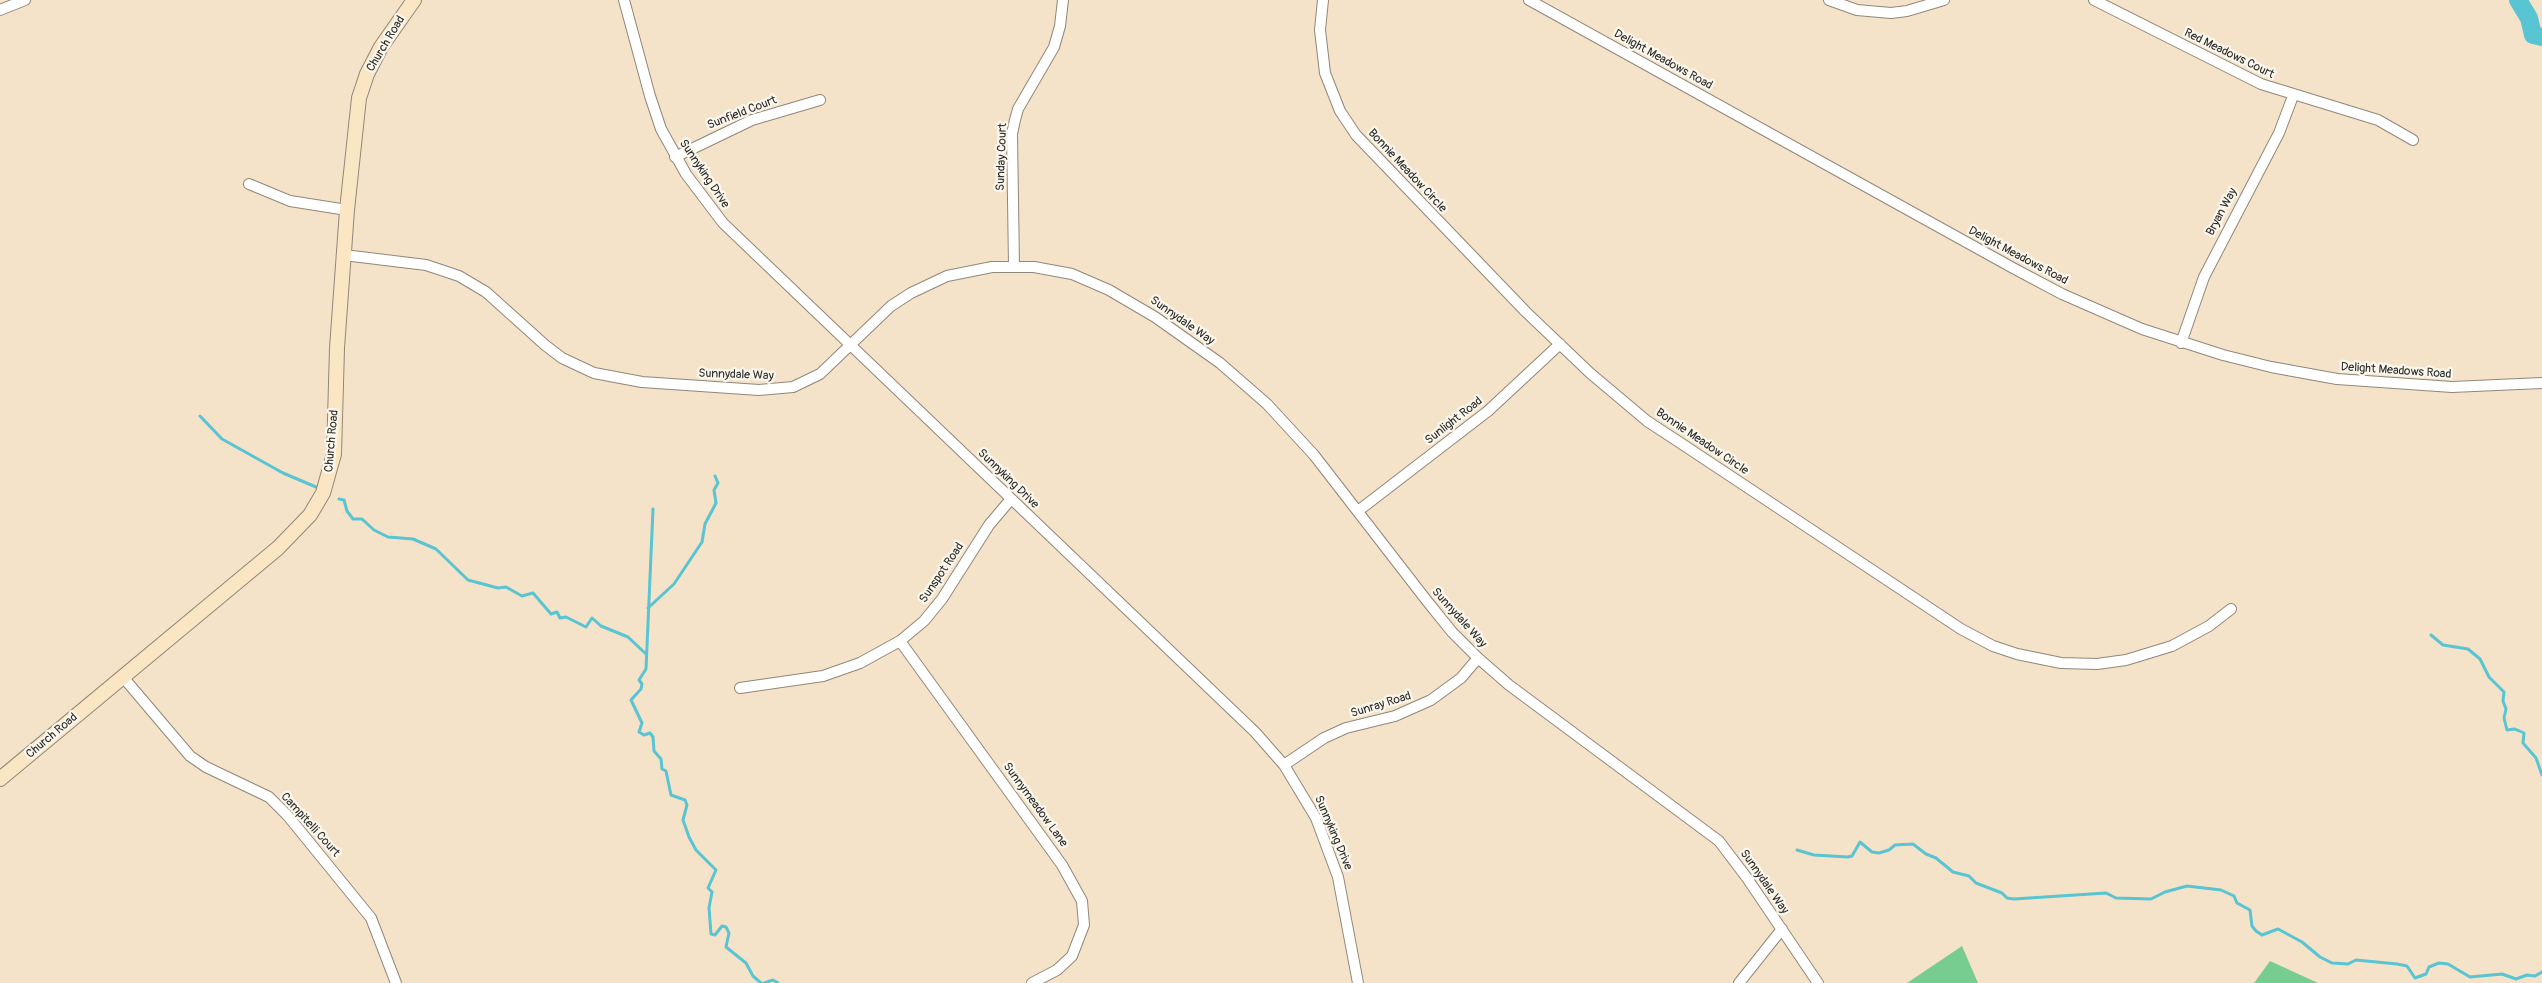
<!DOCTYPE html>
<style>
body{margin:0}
canvas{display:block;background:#f5e3c9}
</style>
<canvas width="2542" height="983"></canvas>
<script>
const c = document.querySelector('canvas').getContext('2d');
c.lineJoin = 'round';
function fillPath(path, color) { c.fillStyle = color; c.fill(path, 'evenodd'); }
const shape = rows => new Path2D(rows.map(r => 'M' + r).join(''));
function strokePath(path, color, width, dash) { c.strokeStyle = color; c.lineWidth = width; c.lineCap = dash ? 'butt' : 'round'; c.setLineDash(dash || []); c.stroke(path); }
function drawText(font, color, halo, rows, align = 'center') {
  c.font = font + ' Pangolin,sans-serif'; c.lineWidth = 4.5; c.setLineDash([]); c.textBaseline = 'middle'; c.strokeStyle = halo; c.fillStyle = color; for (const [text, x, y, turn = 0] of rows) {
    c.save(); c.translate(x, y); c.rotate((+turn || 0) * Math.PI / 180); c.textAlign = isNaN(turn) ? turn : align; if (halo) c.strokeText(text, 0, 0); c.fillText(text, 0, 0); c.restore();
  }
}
fillPath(shape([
 [1962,946,1978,983,1907,983],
 [2270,961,2318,983,2254,983]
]), '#77cc90');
strokePath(shape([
 [200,416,222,439,283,473,316,487],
 [339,499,344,500,347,511,353,519,362,519,374,530,388,537,413,539,436,549,468,580,498,588,506,587,522,596,533,593,551,614,557,612,560,618,566,617,586,627,592,618,601,626,628,637,646,654],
 [653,509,646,669,639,680,642,684,641,689,631,700,642,723,639,732,644,735,650,733,653,737,654,751,661,759,662,769,666,771,671,795,685,800,687,805,683,820,689,837,696,850,716,870,708,888,712,892,709,908,711,934,715,935,722,926,726,927,729,933,726,947,746,963,753,976,761,983],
 [648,608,674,584,702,542,705,524,716,503,714,490,718,483,715,476],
 [2431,635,2443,645,2468,649,2480,659,2489,677,2504,692,2503,701,2506,709,2504,718,2507,730,2515,729,2524,733,2523,743,2536,758,2542,775],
 [1797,850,1814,855,1848,857,1852,856,1860,842,1872,852,1879,853,1889,850,1895,845,1913,844,1926,854,1936,858,1953,872,1969,876,1976,883,2002,893,2007,898,2014,899,2106,893,2116,898,2151,899,2165,892,2187,886,2221,890,2234,896,2237,903,2250,910,2252,926,2256,931,2262,935,2278,929,2302,942,2320,957,2332,963,2348,964,2356,960,2397,964,2407,966,2415,978,2426,974,2429,967,2439,963,2448,964,2470,977,2502,974,2516,979,2527,975,2535,976,2542,972],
 [764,983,773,980,778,983]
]), '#59c4d2', 3);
strokePath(shape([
 [2518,0,2529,18,2533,35,2542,37]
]), '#59c4d2', 18);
const street = shape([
 [624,0,650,96,661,129,686,174,723,223,1255,732,1284,765,1316,818,1338,877,1358,983],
 [1323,0,1320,30,1325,73,1340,111,1356,135,1526,312,1590,373,1647,421,1679,442,1961,629,1993,646,2017,654,2061,663,2097,664,2126,660,2172,646,2209,626,2231,609],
 [1529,0,2013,268,2062,294,2142,329,2223,355,2271,367,2337,379,2452,387,2542,383],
 [1829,0,1857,10,1891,13,1907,11,1944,0],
 [2094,0,2261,84,2378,120,2413,140],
 [0,10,25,0],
 [675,157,752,120,820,100],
 [249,184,290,201,347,210],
 [344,255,426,265,459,276,486,292,545,345,562,358,594,373,642,382,759,390,793,387,820,374,891,306,911,293,947,276,992,267,1034,267,1072,274,1109,290,1155,317,1220,363,1267,404,1314,455,1427,601,1452,632,1478,658,1509,685,1719,841,1747,878,1818,983],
 [1014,266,1012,134,1015,120,1018,109,1054,47,1060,26,1063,0],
 [2181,343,2204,277,2279,133,2293,96],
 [1358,511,1488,411,1560,344],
 [900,641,1062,865,1082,901,1084,925,1072,956,1057,970,1032,983],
 [123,677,190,756,206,767,269,797,288,816,371,918,396,983],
 [740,688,823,676,860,663,900,641,924,621,942,599,989,525,1011,499],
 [1284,765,1324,738,1346,728,1395,716,1431,700,1461,678,1478,658],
 [1739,983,1782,929]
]);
const secondary = shape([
 [0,779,278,548,310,515,323,493,334,454,337,348,347,210,359,98,367,74,381,47,414,0]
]);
strokePath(street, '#90877a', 12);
strokePath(secondary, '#90877a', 16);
strokePath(street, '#fff', 10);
strokePath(secondary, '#fbe6c3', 14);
drawText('12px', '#2b2b2b', '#fbf7ec', [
 ["Church Road",386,44,-59],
 ["Red Meadows Court",2229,54,26],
 ["Delight Meadows Road",1663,60,29],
 ["Sunfield Court",742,113,-21],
 ["Sunday Court",1002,157,-88],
 ["Bonnie Meadow Circle",1407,171,47],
 ["Sunnyking Drive",704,174,56],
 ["Bryan Way",2222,212,-62],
 ["Delight Meadows Road",2018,256,28],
 ["Sunnydale Way",1182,321,35],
 ["Delight Meadows Road",2396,371,4],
 ["Sunnydale Way",736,375,2],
 ["Sunlight Road",1454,421,-38],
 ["Church Road",332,441,-85],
 ["Bonnie Meadow Circle",1702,442,34],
 ["Sunnyking Drive",1008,479,44],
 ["Sunspot Road",942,573,-56],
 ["Sunnydale Way",1459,618,48],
 ["Sunray Road",1381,705,-17],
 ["Church Road",52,736,-40],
 ["Sunnymeadow Lane",1035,805,54],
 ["Campitelli Court",310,825,48],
 ["Sunnyking Drive",1333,833,67],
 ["Sunnydale Way",1764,882,55]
]);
</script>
